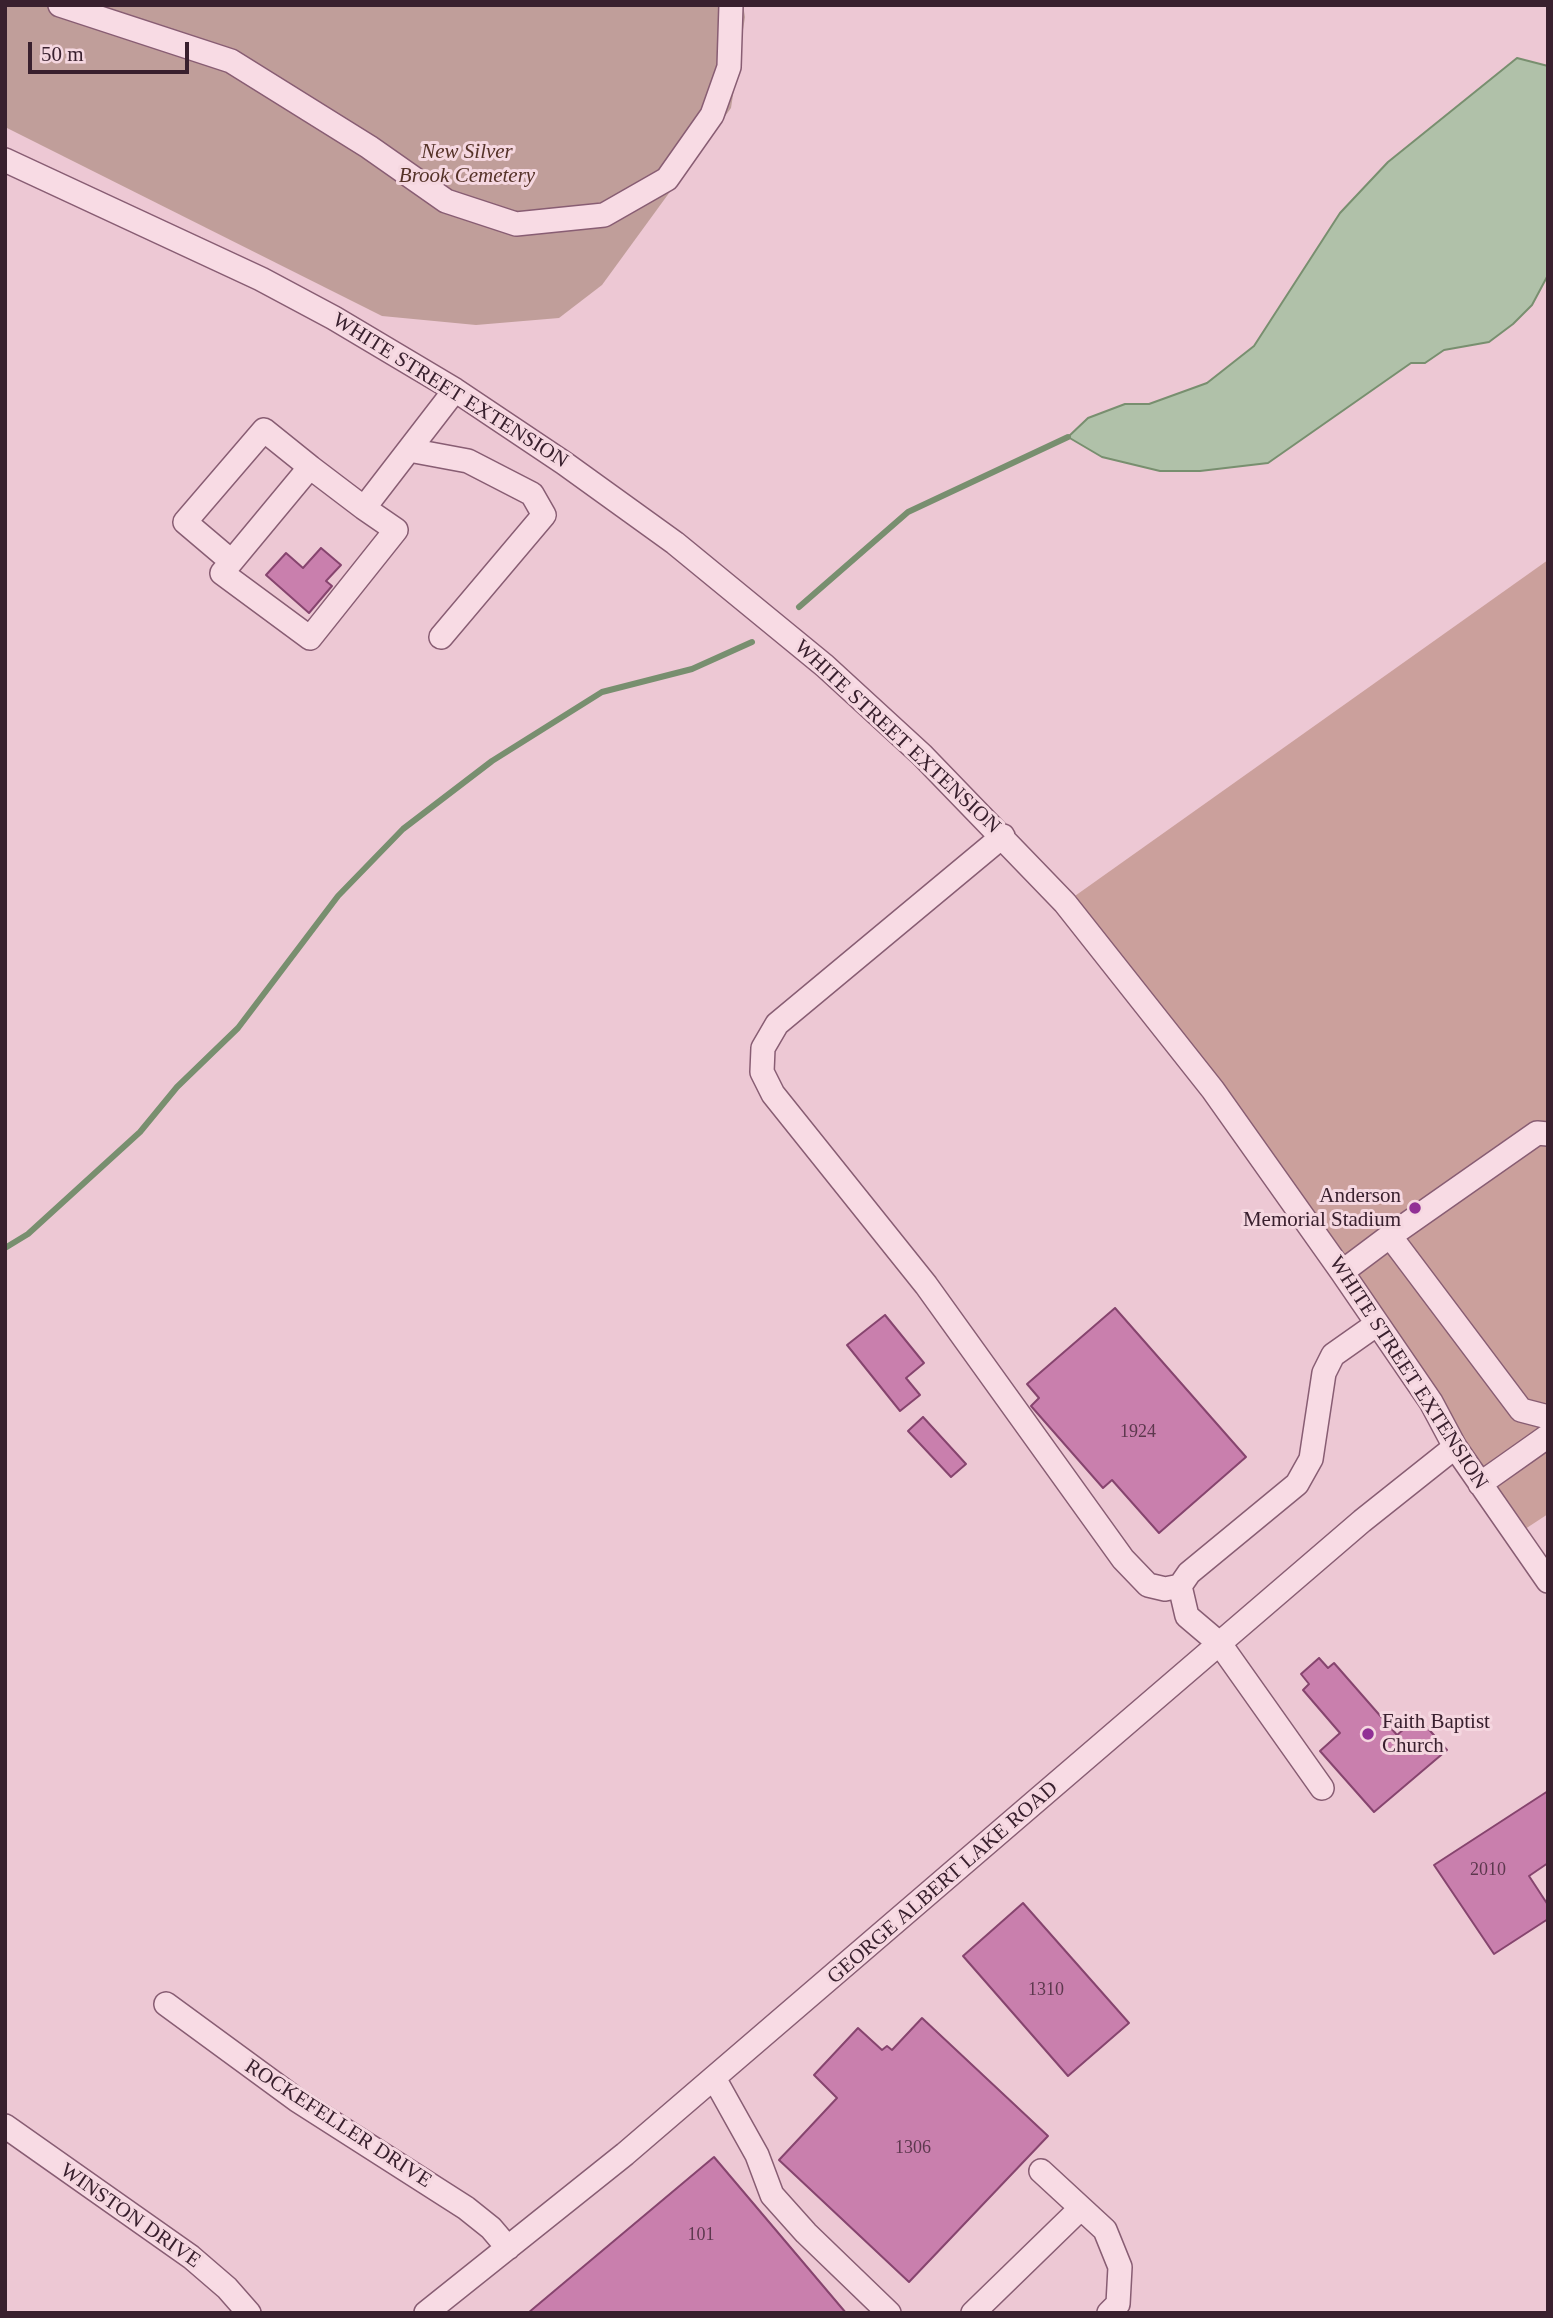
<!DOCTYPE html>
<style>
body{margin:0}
#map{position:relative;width:1553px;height:2318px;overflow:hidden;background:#edc8d4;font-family:Georgia,serif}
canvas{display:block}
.frame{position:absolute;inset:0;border:7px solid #39202e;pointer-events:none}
.scale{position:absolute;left:28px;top:42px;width:161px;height:32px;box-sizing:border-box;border:4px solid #39202e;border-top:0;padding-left:9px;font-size:21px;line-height:24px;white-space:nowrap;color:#39202e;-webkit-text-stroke:5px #f5d7e0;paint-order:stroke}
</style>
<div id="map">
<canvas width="1553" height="2318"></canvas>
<div class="frame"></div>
<div class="scale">50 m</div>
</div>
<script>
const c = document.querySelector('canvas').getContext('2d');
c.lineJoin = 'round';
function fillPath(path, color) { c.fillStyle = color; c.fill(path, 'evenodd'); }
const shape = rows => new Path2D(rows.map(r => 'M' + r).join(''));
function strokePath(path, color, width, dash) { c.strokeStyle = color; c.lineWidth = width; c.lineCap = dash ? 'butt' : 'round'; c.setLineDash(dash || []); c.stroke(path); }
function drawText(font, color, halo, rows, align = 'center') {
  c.font = font + ' Georgia,serif'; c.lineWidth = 6; c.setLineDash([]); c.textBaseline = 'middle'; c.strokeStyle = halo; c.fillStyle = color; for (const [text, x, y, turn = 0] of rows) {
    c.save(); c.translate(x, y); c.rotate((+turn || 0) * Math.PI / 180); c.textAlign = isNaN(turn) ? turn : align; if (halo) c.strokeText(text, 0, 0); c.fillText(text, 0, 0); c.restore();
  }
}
fillPath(shape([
 [1548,560,1548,1514,1516,1535,1065,903]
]), '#cba09c');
fillPath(shape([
 [5,5,743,5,745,17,731,108,602,285,559,318,476,325,382,316,5,127]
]), '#c09e9a');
const water = shape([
 [1517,58,1548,66,1548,275,1532,305,1513,324,1489,342,1444,350,1425,363,1411,363,1268,463,1200,471,1160,471,1102,457,1068,437,1088,418,1125,404,1149,404,1207,383,1254,346,1340,213,1388,162,1517,58]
]);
fillPath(water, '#b0c1a9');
strokePath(water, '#788f6f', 2);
strokePath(shape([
 [799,607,908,512,1068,437],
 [5,1248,28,1234,140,1132,177,1087,238,1028,338,896,403,829,492,761,602,692,692,669,752,642]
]), '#788f6f', 6);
const building = shape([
 [321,548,341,565,326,581,332,586,309,613,266,575,286,553,303,568,321,548],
 [1115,1308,1246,1457,1159,1533,1112,1480,1103,1488,1031,1406,1039,1398,1027,1384,1115,1308],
 [885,1315,924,1363,906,1378,920,1395,900,1411,847,1345,885,1315],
 [923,1417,966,1464,951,1477,908,1431,923,1417],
 [1319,1658,1328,1668,1334,1663,1397,1735,1418,1717,1447,1750,1374,1812,1320,1751,1340,1733,1303,1690,1309,1684,1301,1674,1319,1658],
 [1548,1791,1548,1863,1529,1876,1548,1905,1548,1919,1494,1954,1434,1865,1548,1791],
 [1023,1903,1129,2023,1068,2076,963,1956,1023,1903],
 [922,2018,1048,2136,909,2282,779,2160,837,2098,814,2075,858,2028,882,2050,887,2046,892,2050,922,2018],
 [714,2157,846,2313,528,2313,714,2157]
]);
fillPath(building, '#c97fad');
strokePath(building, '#86446e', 2);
const minor = shape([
 [60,5,231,61,369,147,446,201,516,224,604,215,667,179,712,115,729,67,731,5],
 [5,160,261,279,334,318,455,390,564,463,675,543,825,666,922,755,1065,903,1213,1090,1342,1272,1431,1402,1455,1447,1548,1581],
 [409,450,468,461,532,494,544,515,441,637],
 [364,508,396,530,310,638,222,573,310,467,364,508,455,390],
 [231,561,185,522,264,430,310,467],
 [1003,836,777,1024,763,1048,762,1072,773,1094,926,1285,1123,1559,1148,1585,1165,1589,1180,1586],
 [1390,1236,1537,1133,1548,1134],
 [1342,1272,1390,1236,1521,1410,1548,1417],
 [1480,1484,1548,1436],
 [1322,1788,1220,1644,1187,1616,1180,1586,1189,1573,1297,1484,1311,1459,1324,1373,1333,1355,1377,1324],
 [166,2004,297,2100,466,2208,491,2228,508,2248],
 [714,2078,757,2155,772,2195,806,2233,889,2313],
 [5,2126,191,2257,227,2288,249,2313],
 [1041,2171,1105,2230,1120,2267,1118,2304,1109,2313],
 [426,2313,625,2154,1362,1521,1455,1447],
 [973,2313,1080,2209]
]);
strokePath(minor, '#885d73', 26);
strokePath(minor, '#f8dbe4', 23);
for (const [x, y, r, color] of [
 [1415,1208,7,"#913095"],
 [1368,1734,7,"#913095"]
]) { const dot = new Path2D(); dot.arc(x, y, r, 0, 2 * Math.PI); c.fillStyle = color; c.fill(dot); strokePath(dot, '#f5d7e0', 2.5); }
drawText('18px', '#5d384e', null, [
 ["1924",1138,1432],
 ["2010",1488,1870],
 ["1310",1046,1990],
 ["1306",913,2148],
 ["101",701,2235]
]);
drawText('italic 21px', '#553228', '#f5d7e0', [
 ["New Silver",467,152],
 ["Brook Cemetery",467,176]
]);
drawText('21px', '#39202e', '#f5d7e0', [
 ["WHITE STREET EXTENSION",450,391,32],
 ["WHITE STREET EXTENSION",897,737,43],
 ["WHITE STREET EXTENSION",1408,1373,57],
 ["GEORGE ALBERT LAKE ROAD",943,1883,-41],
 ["ROCKEFELLER DRIVE",338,2124,33],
 ["WINSTON DRIVE",130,2216,35]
]);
drawText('21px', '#39202e', '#f5d7e0', [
 ["Anderson",1401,1196],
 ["Memorial Stadium",1401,1220],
 ["Faith Baptist",1382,1722,"left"],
 ["Church",1382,1746,"left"]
], 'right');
</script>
